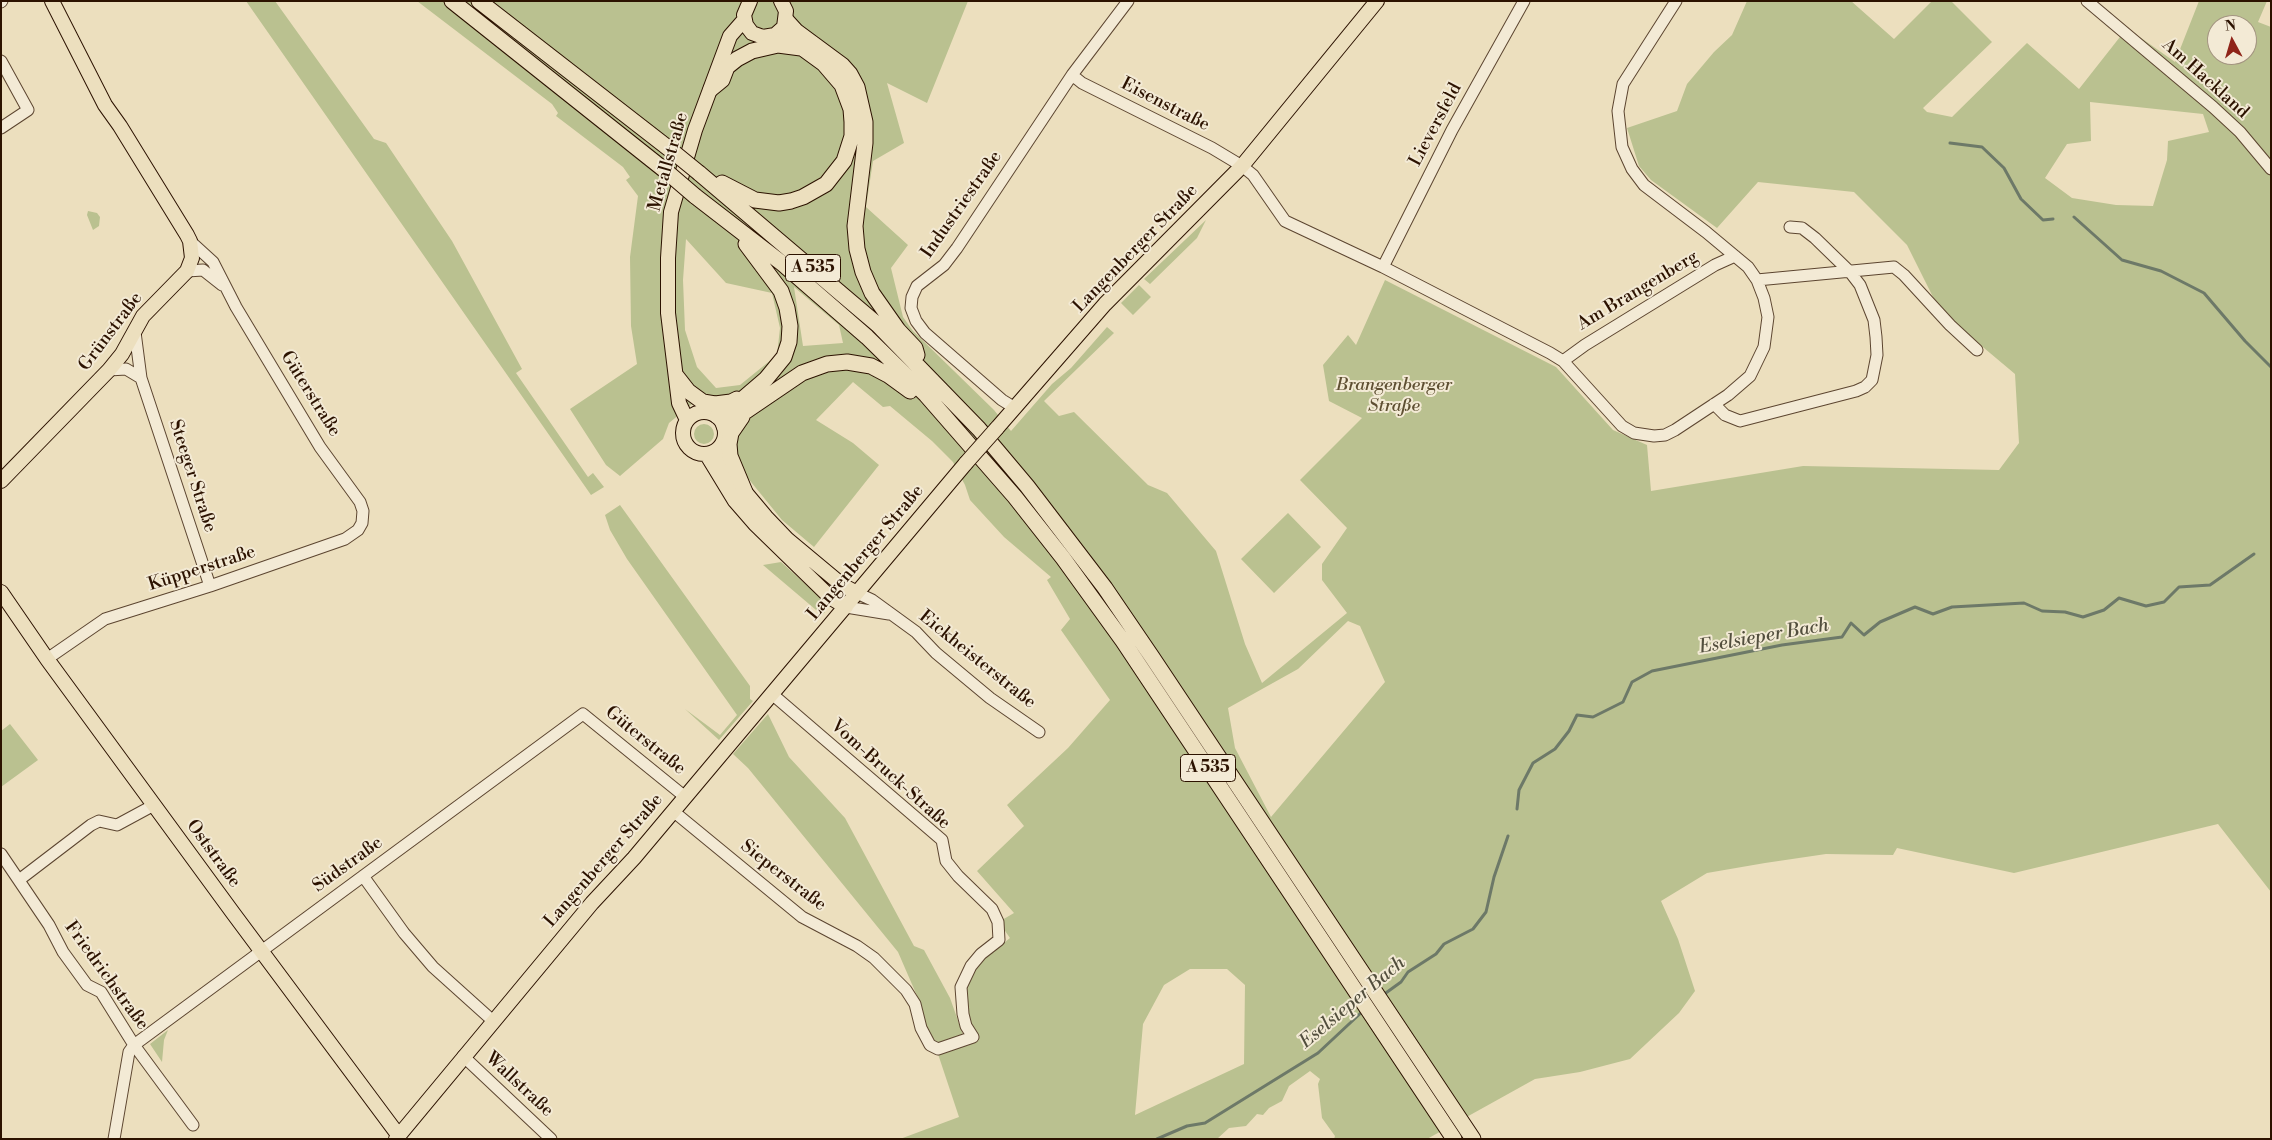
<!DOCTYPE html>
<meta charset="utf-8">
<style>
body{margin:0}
#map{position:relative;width:2272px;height:1140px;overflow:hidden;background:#ecdfbe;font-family:"Libre Bodoni",serif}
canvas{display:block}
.frame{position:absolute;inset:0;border:2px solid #2c1200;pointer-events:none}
.north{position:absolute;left:2207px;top:15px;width:50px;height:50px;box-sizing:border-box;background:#f3ead5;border:1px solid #a39480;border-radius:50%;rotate:354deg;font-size:14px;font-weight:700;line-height:20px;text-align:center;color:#2c1200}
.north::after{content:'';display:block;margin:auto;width:18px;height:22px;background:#8f2418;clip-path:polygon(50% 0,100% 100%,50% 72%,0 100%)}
</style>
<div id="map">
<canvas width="2272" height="1140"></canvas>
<div class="frame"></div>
<div class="north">N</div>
</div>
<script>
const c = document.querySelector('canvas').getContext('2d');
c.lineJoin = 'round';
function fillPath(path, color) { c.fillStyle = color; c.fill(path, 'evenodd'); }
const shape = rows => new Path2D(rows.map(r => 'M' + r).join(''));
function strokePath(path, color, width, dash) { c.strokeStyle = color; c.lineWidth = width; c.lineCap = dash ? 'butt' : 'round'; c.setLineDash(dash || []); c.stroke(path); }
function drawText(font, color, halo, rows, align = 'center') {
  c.font = font + ' "Libre Bodoni",serif'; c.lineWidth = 4; c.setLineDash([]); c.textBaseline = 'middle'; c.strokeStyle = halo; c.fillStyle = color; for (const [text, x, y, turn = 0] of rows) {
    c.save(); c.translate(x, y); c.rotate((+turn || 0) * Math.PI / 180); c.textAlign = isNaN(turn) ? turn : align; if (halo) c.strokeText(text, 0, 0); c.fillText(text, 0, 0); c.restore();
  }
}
fillPath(shape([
 [246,1,275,1,374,139,386,143,452,241,522,369,516,373,588,477,593,473,604,487,591,495],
 [417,1,968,1,927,103,887,83,904,143,873,161,866,207,908,245,891,268,903,317,913,331,994,410,1011,431,1052,384,1071,368,1107,327,1114,333,1044,401,1059,416,1074,412,1148,485,1167,493,1216,551,1245,644,1262,683,1347,613,1322,580,1322,564,1347,528,1300,480,1362,418,1329,401,1323,365,1348,335,1356,345,1385,280,1556,367,1613,430,1647,445,1651,491,1803,466,1999,470,2019,443,2015,374,1940,311,1907,245,1854,192,1758,182,1717,228,1651,180,1639,166,1627,128,1677,111,1687,84,1714,52,1732,35,1747,1,1851,1,1894,39,1932,1,1951,1,1992,42,1923,108,1927,112,1952,117,2027,43,2079,89,2127,28,2175,62,2199,1,2267,1,2258,22,2271,27,2271,892,2218,824,2014,873,1897,848,1893,855,1826,854,1765,863,1707,873,1661,901,1678,939,1695,991,1679,1013,1630,1059,1580,1072,1535,1079,1427,1139,1334,1139,1335,1136,1322,1118,1318,1084,1320,1079,1310,1071,1289,1086,1282,1101,1269,1108,1263,1115,1257,1114,1246,1126,1229,1128,1217,1139,900,1139,959,1117,938,1054,929,1039,921,1005,898,952,748,768,733,754,768,714,789,757,845,818,914,946,924,950,950,998,967,1046,979,1040,971,1029,964,988,974,967,1010,938,1003,928,1002,920,1014,913,977,871,1024,826,1007,805,1068,748,1110,700,1061,630,1070,619,1047,580,1051,577,1004,537,970,500,965,485,953,462,932,441,890,406,883,407,853,382,816,420,853,443,879,465,814,547,782,520,738,466,736,448,740,430,703,395,669,423,663,439,620,476,606,465,570,409,637,364,631,326,630,257,638,196,626,180,630,177,623,167,556,116,558,113,552,104],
 [2217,25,2247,25,2247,55,2217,55],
 [2090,102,2203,114,2209,132,2168,141,2167,160,2153,206,2116,205,2072,198,2045,178,2067,144,2091,141],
 [686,239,726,283,772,293,780,328,777,355,740,385,716,388,697,367,685,330,683,280],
 [794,287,839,325,843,343,803,346],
 [1348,621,1360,626,1385,682,1271,817,1235,748,1228,708,1298,669],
 [1190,969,1227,969,1245,985,1244,1064,1135,1115,1143,1024,1164,985],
 [88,211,97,213,100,217,99,226,93,230,87,215],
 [1206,220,1197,238,1150,284,1144,279],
 [1139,285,1151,297,1133,315,1121,303],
 '694 434a10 10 0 1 1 20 0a10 10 0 1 1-20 0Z',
 [620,505,750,686,750,699,753,701,719,740,685,709,720,735,737,715,627,559,610,530,605,515],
 [1288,513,1321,547,1274,593,1241,559],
 [781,562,821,598,825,612,822,615,763,565],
 [10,724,38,760,1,787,1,731],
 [168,1030,164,1040,162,1062,150,1044]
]), '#bac190');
strokePath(shape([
 [1950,143,1982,147,2004,168,2021,199,2043,220,2053,219],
 [2074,217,2122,260,2161,271,2204,293,2245,341,2271,367],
 [1517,809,1519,790,1533,763,1555,749,1569,731,1577,715,1593,717,1623,702,1632,682,1652,671,1782,645,1842,637,1851,623,1864,635,1880,622,1915,607,1933,614,1952,607,2024,603,2042,611,2065,612,2083,617,2104,610,2119,598,2146,606,2164,602,2179,587,2210,585,2254,554],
 [1383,995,1401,982,1408,972,1436,954,1444,944,1473,929,1486,912,1494,877,1508,836],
 [1157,1139,1187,1126,1205,1123,1318,1053,1364,1010]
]), '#6d7968', 3);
const minor = shape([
 [2087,1,2213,107,2240,132,2271,169],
 [1,2,2,1],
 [1,61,28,110,1,128],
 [1072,75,1082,83,1212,148,1242,166,1253,175,1285,221,1383,267,1550,353,1563,361,1622,426,1634,433,1654,436,1665,435,1675,430,1728,395,1750,376,1764,347,1768,317,1764,298,1757,280,1748,267,1706,232,1644,185,1632,169,1622,147,1618,111,1623,84,1676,1],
 [1383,267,1452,130,1524,1],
 [187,271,203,270,222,285],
 [1757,280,1894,267,1904,275,1950,325,1977,350],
 [135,332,141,378,210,586],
 [1563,361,1585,345,1715,265,1735,256],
 [109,370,126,369,141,378],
 [1714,404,1725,415,1740,421,1856,391,1865,387,1872,380,1877,355,1876,337,1874,320,1860,285,1850,272,1815,238,1802,228,1790,227],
 [1015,408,1002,400,925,333,916,321,911,308,912,297,917,286,944,265,957,248,1072,75,1128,1],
 [857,593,872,600,916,632,936,653,990,698,1039,732],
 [846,607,889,614],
 [47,659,105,619,210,586,345,539,358,530,362,523,363,511,360,502,320,447,236,307,213,262,190,241],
 [673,811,802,917,857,946,874,958,906,990,915,1004,921,1028,930,1045,938,1049,973,1037,966,1026,963,1014,961,987,971,966,981,954,999,940,998,922,992,909,958,876,946,861,942,840,772,694],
 [1,854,49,925,63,952,87,985,101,992,134,1045,193,1125],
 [363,876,404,933,433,967,493,1021],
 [19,880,91,825,99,821,117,825,154,805],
 [463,1056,551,1139],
 [114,1139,129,1052,134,1045,583,714,684,796]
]);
const major = shape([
 [750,1,744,15,746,25,752,33,763,37,775,35,784,27,786,11,781,1],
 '683 433a21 21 0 1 1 42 0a21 21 0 1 1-42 0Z',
 [687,420,679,403,668,313,668,258,671,212,695,130,730,36,744,20],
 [997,428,1105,304,1242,166,1377,1],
 [718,449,722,459,745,492,766,517,788,540,842,585,857,593],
 [707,455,735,501,755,524,831,598,846,607],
 [1,481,109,370,122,354,143,316,187,271,192,258,190,241,187,235,120,126,105,105,52,1],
 [1,592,47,659,233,913,399,1136],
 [396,1139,592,903,634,858,966,463]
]);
const highway = shape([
 [452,1,667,172],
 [479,1,672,151],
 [786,20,796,31,842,65,850,74,857,87,865,122,865,143,855,226,857,249,863,272,872,293,898,330,915,348,917,355],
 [711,89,722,80,727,67,737,59,752,51,778,45,801,48],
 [699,173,878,325,979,429,1027,486,1105,588,1152,657,1473,1139],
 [722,183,755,200,779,203,791,201,803,197,826,184,844,161,852,136,852,122,851,109,842,85,824,64,780,32],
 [695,196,783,264,867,337,926,395,1015,497,1063,558,1123,641,1454,1139],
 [677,377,688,391,703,402,715,404,731,402,737,399],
 [717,416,731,409,766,379,784,357,789,342,790,326,787,308,781,291,746,244],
 [742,417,731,433,729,444,730,456,745,492],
 [724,426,802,373,827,364,847,362,871,366,888,375,910,391]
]);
strokePath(minor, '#5c4530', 13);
strokePath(major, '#2c1200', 16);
strokePath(highway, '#2c1200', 17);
strokePath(minor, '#f3ead5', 11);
strokePath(major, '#ecdfbe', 14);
strokePath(highway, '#ecdfbe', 15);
const majorBridge = shape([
 [966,463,997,428]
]);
const highwayBridge = shape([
 [672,151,699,173],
 [667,172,695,196]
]);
strokePath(majorBridge, '#2c1200', 16, []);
strokePath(highwayBridge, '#2c1200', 17, []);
strokePath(majorBridge, '#ecdfbe', 14);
strokePath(highwayBridge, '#ecdfbe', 15);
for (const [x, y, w] of [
 [813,268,55],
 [1208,768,55]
]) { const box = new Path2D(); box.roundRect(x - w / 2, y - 13.5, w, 27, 4); c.fillStyle = '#f3ead5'; c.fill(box); strokePath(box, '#2c1200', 1); }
drawText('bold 16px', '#2c1200', null, [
 ["A 535",813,268],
 ["A 535",1208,768]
]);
drawText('18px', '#2c1200', '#f3ead5', [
 ["Am Hackland",2205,79,42],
 ["Eisenstraße",1165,105,27],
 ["Lieversfeld",1436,125,-62],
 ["Metallstraße",669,162,-74],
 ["Industriestraße",962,205,-55],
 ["Langenberger Straße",1136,249,-46],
 ["Am Brangenberg",1638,291,-31],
 ["Grünstraße",111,332,-53],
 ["Güterstraße",310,394,58],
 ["Steeger Straße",192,476,72],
 ["Langenberger Straße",866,553,-50],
 ["Küpperstraße",202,569,-18],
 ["Eickheisterstraße",977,660,39],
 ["Güterstraße",645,741,39],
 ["Vom-Bruck-Straße",890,775,42],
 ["Oststraße",213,854,54],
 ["Langenberger Straße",604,861,-49],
 ["Südstraße",348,865,-36],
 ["Sieperstraße",783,876,38],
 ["Friedrichstraße",106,976,54],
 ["Wallstraße",519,1085,43]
]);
drawText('italic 18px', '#5e4f32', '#f3ead5', [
 ["Brangenberger",1394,386],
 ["Straße",1394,407]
]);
drawText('italic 19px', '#524e3d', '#f3ead5', [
 ["Eselsieper Bach",1764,637,-10],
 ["Eselsieper Bach",1353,1003,-40]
]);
</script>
